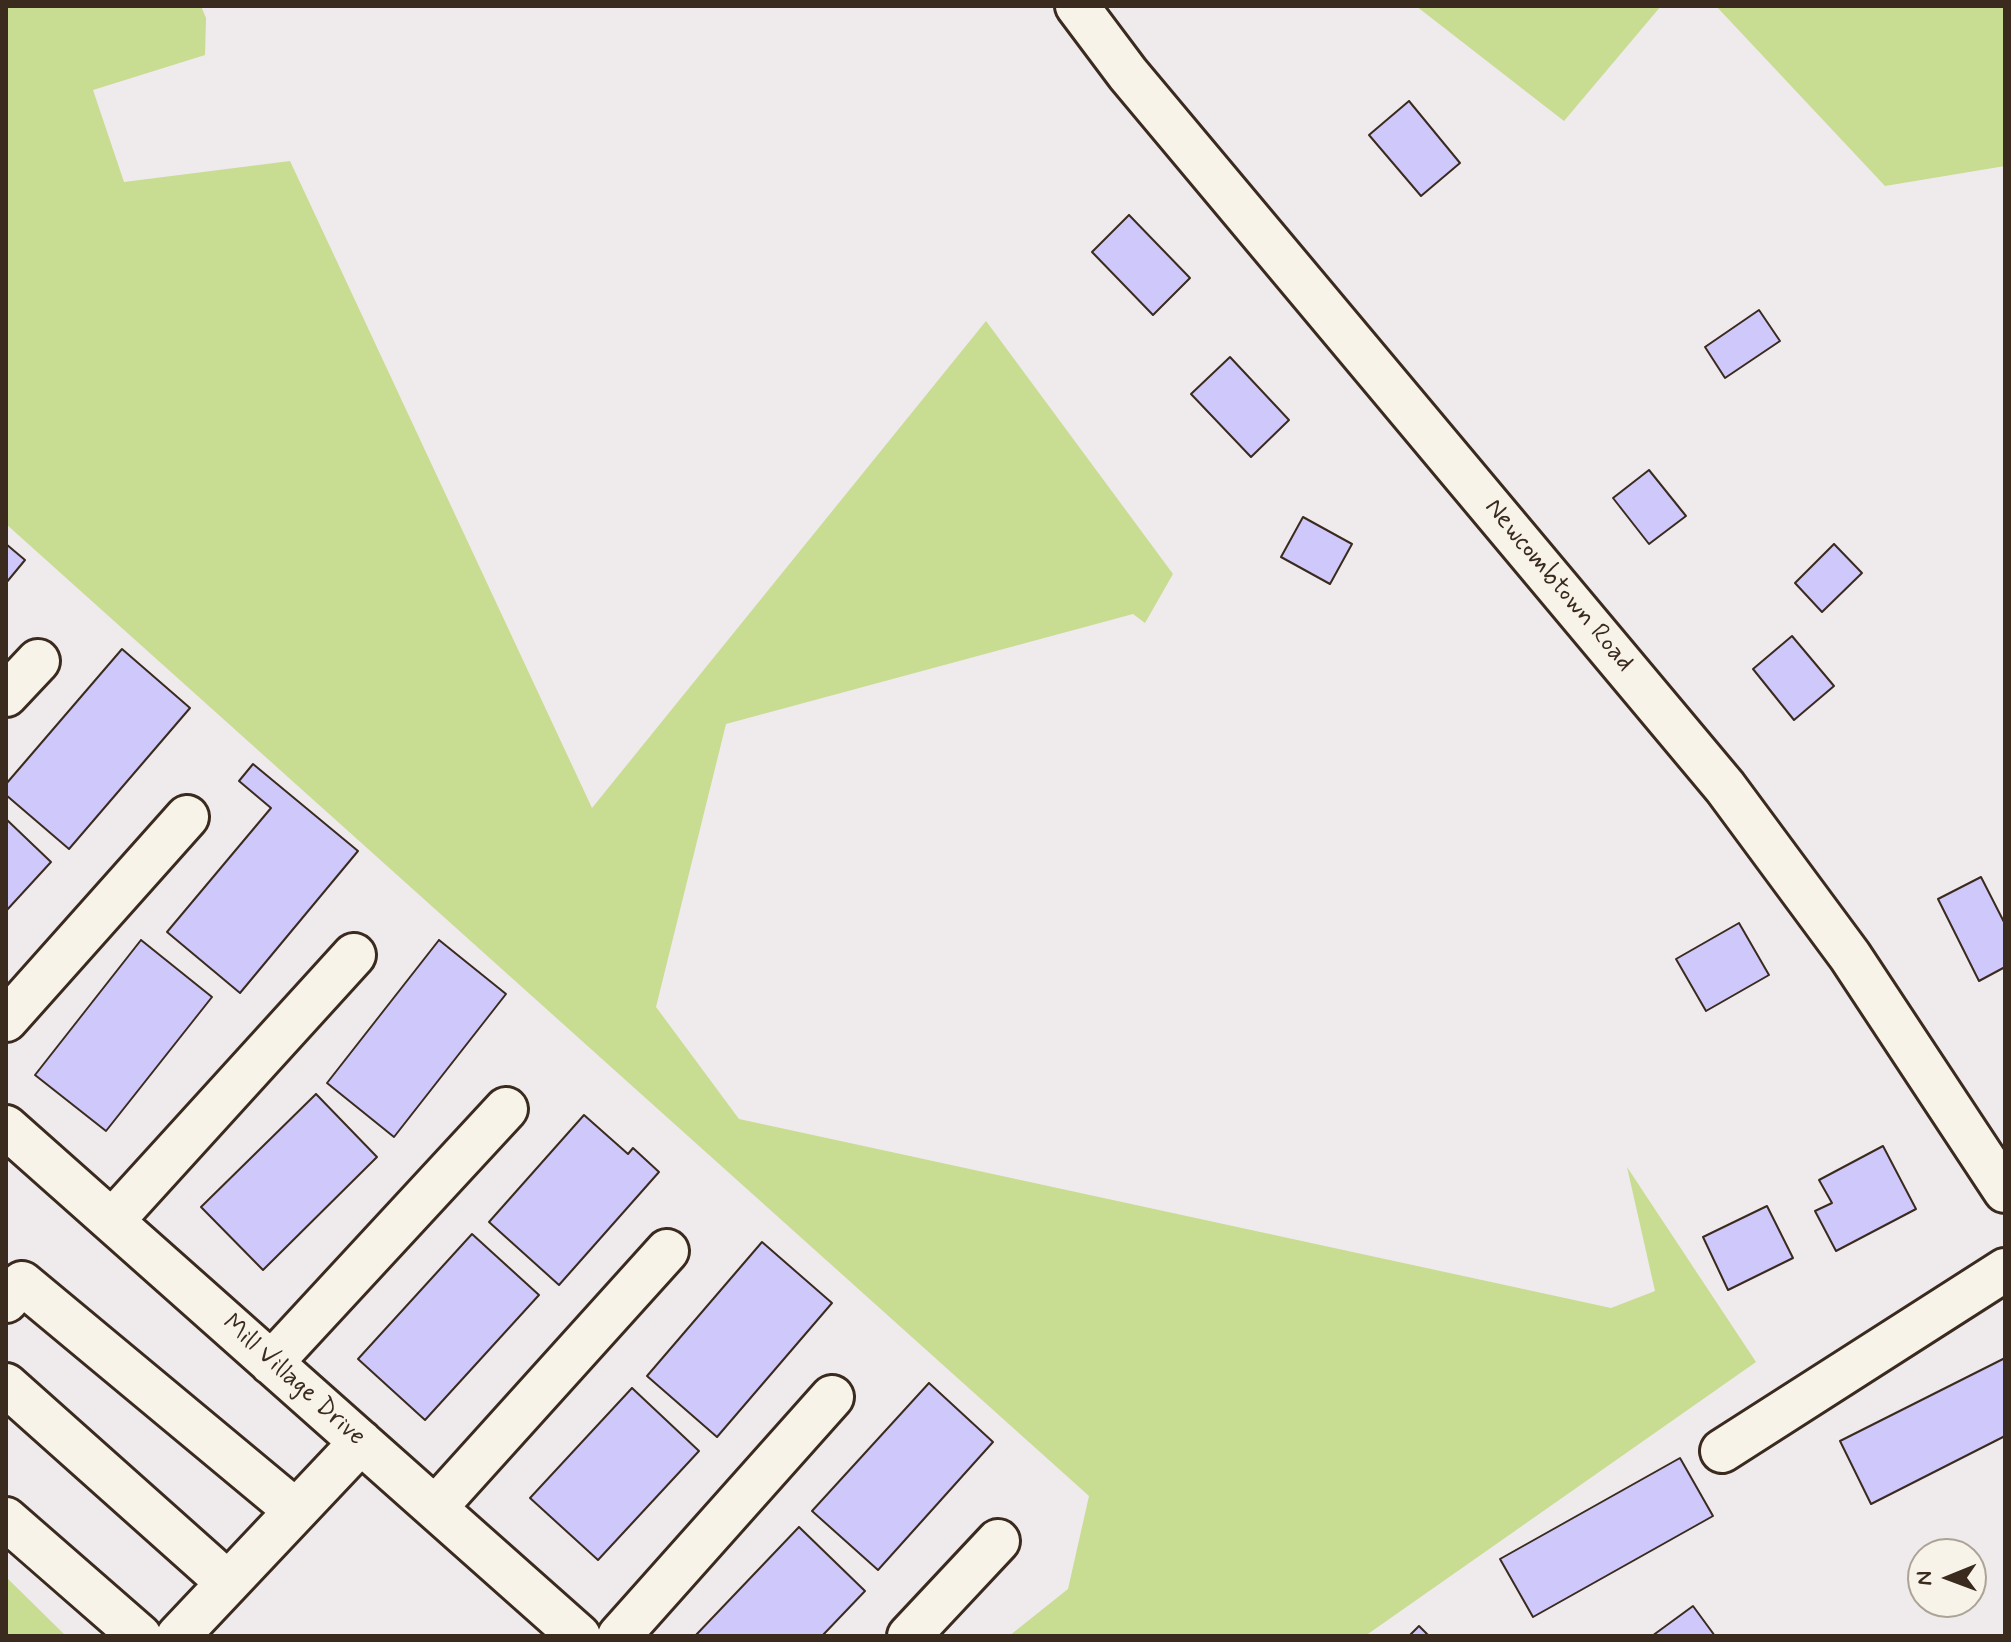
<!DOCTYPE html>
<style>
body{margin:0}
#map{position:relative;width:2011px;height:1642px;overflow:hidden;background:#efeaec;font-family:Mynerve,sans-serif}
canvas{display:block}
.frame{position:absolute;inset:0;border:8px solid #3b2a1e;pointer-events:none}
.north{position:absolute;left:1907px;top:1538px;width:80px;height:80px;box-sizing:border-box;background:#f7f3e8;border:2px solid #aca397;border-radius:50%;rotate:269deg;font-size:22px;font-weight:700;line-height:32px;text-align:center;color:#3b2a1e}
.north::after{content:'';display:block;margin:auto;width:28px;height:36px;background:#3b2a1e;clip-path:polygon(50% 0,100% 100%,50% 72%,0 100%)}
</style>
<div id="map">
<canvas width="2011" height="1642"></canvas>
<div class="frame"></div>
<div class="north">N</div>
</div>
<script>
const c = document.querySelector('canvas').getContext('2d');
c.lineJoin = 'round';
function fillPath(path, color) { c.fillStyle = color; c.fill(path, 'evenodd'); }
const shape = rows => new Path2D(rows.map(r => 'M' + r).join(''));
function strokePath(path, color, width, dash) { c.strokeStyle = color; c.lineWidth = width; c.lineCap = dash ? 'butt' : 'round'; c.setLineDash(dash || []); c.stroke(path); }
function drawText(font, color, halo, rows, align = 'center') {
  c.font = font + ' Mynerve,sans-serif'; c.lineWidth = 7; c.setLineDash([]); c.textBaseline = 'middle'; c.strokeStyle = halo; c.fillStyle = color; for (const [text, x, y, turn = 0] of rows) {
    c.save(); c.translate(x, y); c.rotate((+turn || 0) * Math.PI / 180); c.textAlign = isNaN(turn) ? turn : align; if (halo) c.strokeText(text, 0, 0); c.fillText(text, 0, 0); c.restore();
  }
}
fillPath(shape([
 [6,6,201,6,206,18,205,55,93,90,124,182,290,161,592,808,986,321,1173,574,1145,623,1133,614,726,724,656,1007,739,1119,1611,1308,1655,1291,1627,1167,1756,1362,1365,1636,1009,1636,1068,1589,1089,1496,6,524],
 [1416,6,1661,6,1564,121],
 [1716,6,2005,6,2005,166,1885,186],
 [6,1577,66,1636,6,1636]
]), '#c8dc92');
const building = shape([
 [1409,101,1460,163,1421,196,1369,135,1409,101],
 [1129,215,1190,278,1153,315,1092,252,1129,215],
 [1759,310,1780,341,1725,378,1705,347,1759,310],
 [1230,357,1289,420,1251,457,1191,394,1230,357],
 [1649,470,1686,516,1649,544,1613,498,1649,470],
 [1303,517,1352,544,1330,584,1281,557,1303,517],
 [6,544,25,560,6,583,6,544],
 [1834,544,1862,573,1822,612,1795,583,1834,544],
 [1792,636,1834,686,1794,720,1753,669,1792,636],
 [122,649,190,708,69,849,6,795,6,784,122,649],
 [253,764,358,851,240,993,167,932,271,808,239,781,253,764],
 [6,819,51,862,6,911,6,819],
 [1981,877,2005,924,2005,967,1979,981,1938,899,1981,877],
 [1739,923,1769,975,1706,1011,1676,959,1739,923],
 [141,940,212,997,106,1131,35,1075,141,940],
 [439,940,506,994,394,1137,327,1083,439,940],
 [316,1094,377,1157,263,1270,201,1207,316,1094],
 [584,1115,628,1154,633,1148,659,1172,559,1285,489,1222,584,1115],
 [1883,1146,1916,1209,1836,1251,1815,1211,1832,1203,1819,1180,1883,1146],
 [1767,1206,1793,1258,1728,1290,1703,1237,1767,1206],
 [472,1234,539,1295,425,1420,358,1359,472,1234],
 [762,1242,832,1303,717,1437,647,1376,762,1242],
 [2005,1358,2005,1436,1871,1504,1840,1441,2005,1358],
 [929,1383,993,1442,878,1570,812,1511,929,1383],
 [632,1388,699,1451,598,1560,530,1498,632,1388],
 [1680,1458,1713,1516,1533,1617,1500,1559,1680,1458],
 [799,1527,865,1591,822,1636,695,1636,799,1527],
 [1693,1606,1715,1636,1652,1636,1693,1606],
 [1419,1626,1429,1636,1409,1636,1419,1626]
]);
fillPath(building, '#cec8fb');
strokePath(building, '#3b2a1e', 2);
const minor = shape([
 [1077,6,1128,74,1725,787,1850,956,2005,1191],
 [6,695,38,661],
 [6,1020,187,817],
 [6,1127,579,1636],
 [112,1221,354,955],
 [6,1301,22,1283,296,1511],
 [271,1363,506,1109],
 [6,1385,228,1583],
 [1722,1451,2005,1270],
 [435,1508,667,1251],
 [6,1519,140,1636],
 [178,1636,361,1442],
 [619,1636,832,1397],
 [909,1636,998,1541]
]);
strokePath(minor, '#3b2a1e', 48);
strokePath(minor, '#f7f3e8', 42);
drawText('26px', '#3b2a1e', '#f7f3e8', [
 ["Newcombtown Road",1558,586,50],
 ["Mill Village Drive",293,1381,42]
]);
</script>
